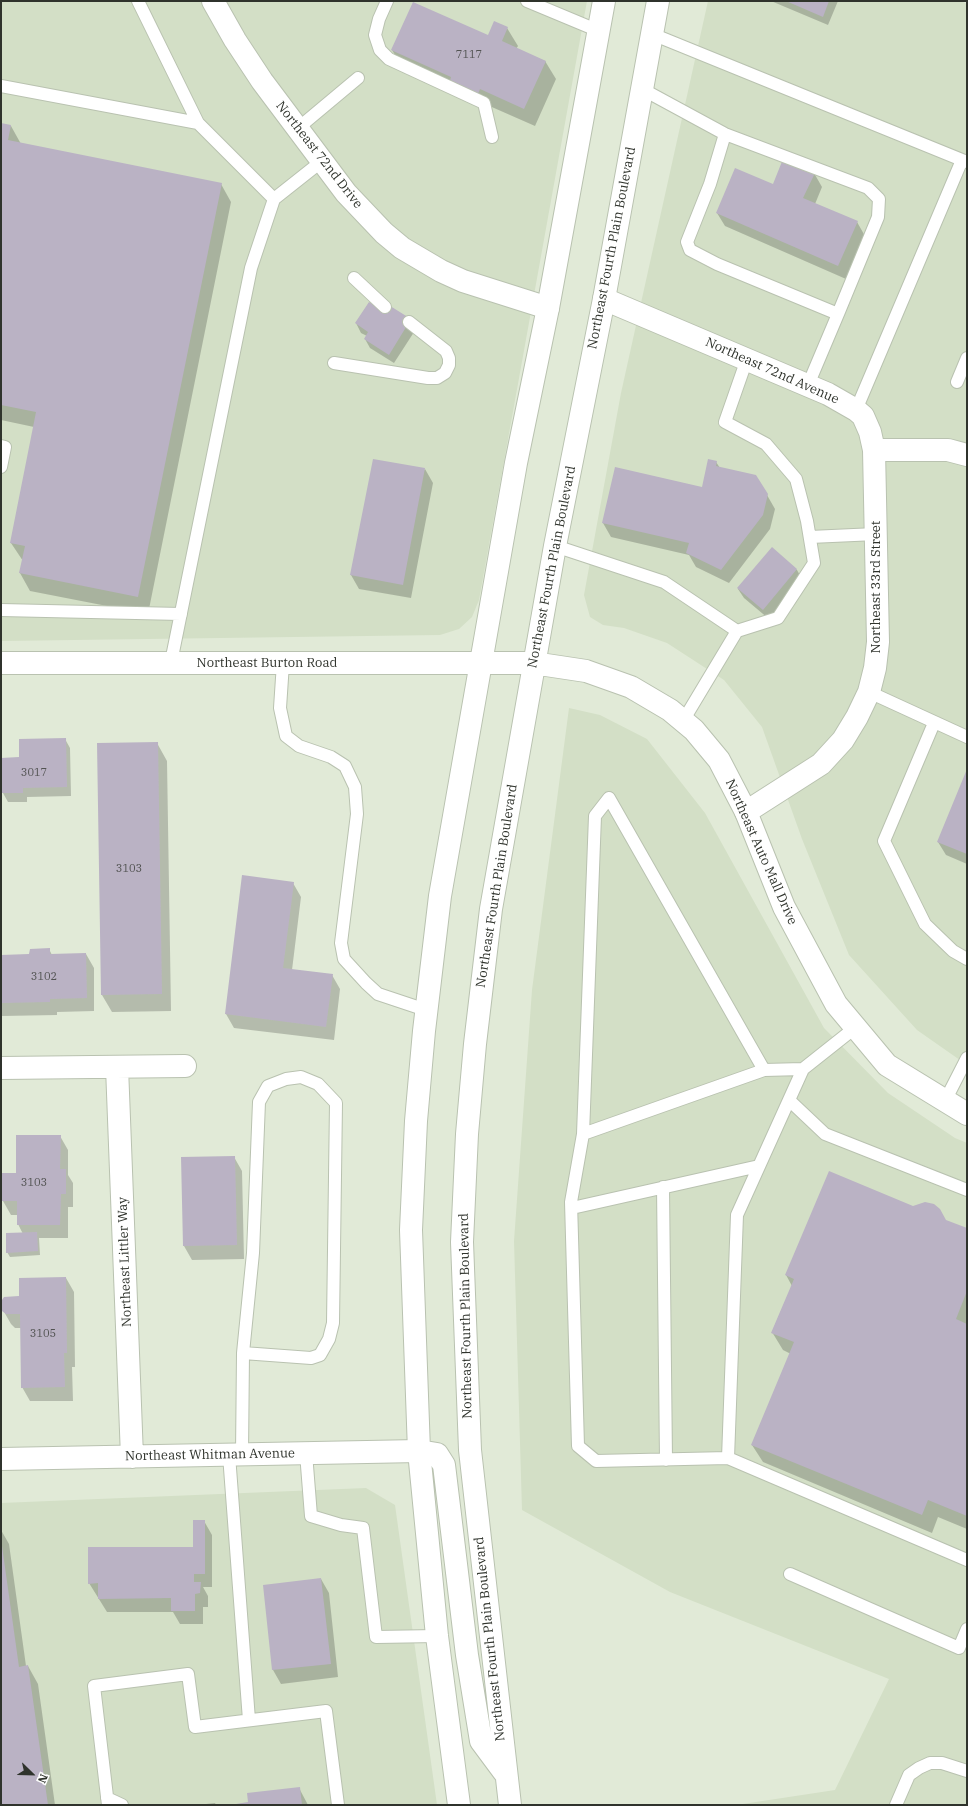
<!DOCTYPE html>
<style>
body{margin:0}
#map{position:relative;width:968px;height:1806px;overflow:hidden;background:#e1ead7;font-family:"IBM Plex Serif",serif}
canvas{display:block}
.frame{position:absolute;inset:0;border:2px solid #2f332c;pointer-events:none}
.north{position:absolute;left:12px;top:1754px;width:40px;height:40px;-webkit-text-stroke:3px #fff;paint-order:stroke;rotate:113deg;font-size:11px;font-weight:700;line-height:16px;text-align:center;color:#2f332c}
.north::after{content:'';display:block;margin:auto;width:14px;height:18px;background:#2f332c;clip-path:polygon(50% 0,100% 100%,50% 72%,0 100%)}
</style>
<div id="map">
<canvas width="968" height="1806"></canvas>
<div class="frame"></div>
<div class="north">N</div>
</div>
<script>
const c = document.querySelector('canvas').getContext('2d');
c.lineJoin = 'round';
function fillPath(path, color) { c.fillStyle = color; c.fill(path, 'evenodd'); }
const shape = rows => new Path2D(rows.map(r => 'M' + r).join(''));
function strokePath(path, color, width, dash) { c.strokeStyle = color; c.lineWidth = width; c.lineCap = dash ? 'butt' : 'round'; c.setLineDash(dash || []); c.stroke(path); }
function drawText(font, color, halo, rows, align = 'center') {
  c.font = font + ' "IBM Plex Serif",serif'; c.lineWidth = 3.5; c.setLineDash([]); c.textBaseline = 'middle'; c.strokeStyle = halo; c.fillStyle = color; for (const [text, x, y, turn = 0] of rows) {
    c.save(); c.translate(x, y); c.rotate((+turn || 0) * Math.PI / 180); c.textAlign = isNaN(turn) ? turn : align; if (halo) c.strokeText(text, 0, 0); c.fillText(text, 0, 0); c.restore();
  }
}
fillPath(shape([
 [1,1,587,1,479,600,472,617,459,629,440,635,1,641],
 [708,1,961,1,967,4,967,1065,917,1030,849,955,802,839,762,727,724,680,667,643,624,628,603,625,590,617,584,595,621,393],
 [569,708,600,715,647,739,705,813,824,1028,888,1093,955,1138,967,1143,967,1805,736,1805,835,1790,889,1679,670,1592,522,1510,514,1241,532,990],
 [366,1488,395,1505,437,1805,1,1805,1,1503]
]), '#d3dfc6');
fillPath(shape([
 [771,1,838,1,828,25],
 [507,28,518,46,516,49,545,61,556,79,535,126,403,68,392,50,489,37],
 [1,124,11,126,21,144,221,184,231,202,148,614,30,591,20,573,23,561,11,543,34,427,1,420],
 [814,173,822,187,815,204,857,222,865,236,846,279,725,226,717,213,773,186],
 [369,303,416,329,394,363,370,348,365,339,367,336,361,333,356,323],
 [716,462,720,468,767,495,775,509,770,529,729,583,696,567,689,555,611,537,603,523,616,468,703,488],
 [425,469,433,483,411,598,359,589,351,575],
 [772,549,797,570,802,579,769,619,744,598,738,589],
 [65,739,70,748,71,796,27,797,27,802,8,802,3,793,20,758],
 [157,743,167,761,171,1011,112,1012,102,995],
 [967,772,967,864,946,855,938,842],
 [243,876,293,883,301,897,292,970,332,975,340,989,334,1040,234,1028,226,1014],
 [49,949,52,955,86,954,94,968,94,1011,57,1012,57,1015,2,1016,1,956,30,955],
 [60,1136,68,1150,68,1175,73,1183,73,1207,68,1207,68,1238,39,1238,40,1255,10,1257,7,1252,23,1234,18,1224,18,1215,11,1215,3,1201,18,1174],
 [234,1157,242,1171,244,1259,192,1260,184,1246,182,1158],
 [946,1221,967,1229,967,1529,938,1517,932,1533,763,1462,752,1445,791,1354,783,1350,772,1332,792,1286,786,1275],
 [66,1278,74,1292,75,1367,72,1367,73,1401,30,1401,22,1387,21,1328,15,1328,11,1324,3,1310,20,1297],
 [204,1521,212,1535,212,1587,203,1587,208,1596,208,1607,203,1607,203,1624,180,1624,173,1612,107,1612,89,1583,194,1548],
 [1,1530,9,1544,26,1666,28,1666,38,1684,55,1805,1,1805],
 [321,1579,329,1593,338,1677,281,1684,273,1670,264,1586],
 [299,1788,308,1805,230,1805,249,1803],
 [215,1803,216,1805,197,1805]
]), '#0003');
fillPath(shape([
 [786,1,829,1,823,17],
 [413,2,488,35,494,21,508,27,502,41,546,61,524,109,480,89,478,94,450,81,451,77,391,50],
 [1,123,11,125,8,140,222,183,138,597,19,573,25,546,10,543,36,412,1,405],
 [783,159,815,173,803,198,858,221,838,266,716,213,735,168,773,184],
 [369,302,383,310,387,304,411,319,389,355,364,339,368,332,355,323],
 [373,459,425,468,403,585,350,575],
 [708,459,717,461,716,466,756,475,768,494,763,515,721,570,686,553,689,543,602,523,615,467,702,487],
 [772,547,797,569,763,610,737,588],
 [66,738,67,787,23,788,23,793,2,793,1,758,19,757,19,739],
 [158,742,162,994,101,995,97,743],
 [967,769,967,854,937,842],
 [242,875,294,882,283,968,333,974,326,1027,225,1014],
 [50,948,50,954,86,953,87,998,50,999,50,1002,1,1003,1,955,29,954,30,949],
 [16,1135,61,1135,60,1169,66,1169,66,1194,61,1194,60,1225,17,1225,17,1201,2,1201,2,1173,16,1173],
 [235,1156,237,1245,183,1246,181,1157],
 [829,1171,913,1206,925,1202,934,1204,940,1209,946,1220,967,1228,967,1291,956,1319,967,1324,966,1346,967,1346,967,1516,928,1500,922,1515,751,1445,794,1342,771,1333,794,1279,785,1275],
 [37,1232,38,1251,6,1253,6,1233],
 [66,1277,67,1353,64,1353,65,1387,21,1388,20,1314,6,1314,2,1311,2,1300,4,1297,19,1296,19,1278],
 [193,1520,205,1520,205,1574,194,1574,194,1582,201,1582,200,1593,195,1594,195,1611,171,1611,171,1598,98,1599,98,1583,88,1584,88,1547,193,1547],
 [2,1546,19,1667,28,1665,48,1805,1,1805],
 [321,1578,331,1664,272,1670,263,1585],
 [300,1787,302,1805,230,1805,248,1802,247,1793]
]), '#bab2c4');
const lane = shape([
 [138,1,198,123,274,199],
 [387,1,379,19,375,35,380,50,389,59,484,103,492,137],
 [527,1,599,31],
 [652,34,967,162],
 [1,86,198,123],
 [642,89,725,134,868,188,879,199,878,217,838,314,717,264,690,250,687,242,710,184,725,134],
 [297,129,358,78],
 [354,278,385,307],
 [334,363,428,378,437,378,445,373,449,365,449,358,446,351,409,322],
 [957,382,967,358],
 [808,385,838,314],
 [856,410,962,160],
 [1,446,5,447,1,467],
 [810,537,876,534],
 [555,546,664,582,737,631,683,721],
 [1,610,181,614],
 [737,631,778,618,814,563,807,521,796,479,766,444,725,422,747,359],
 [171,662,251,268,274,199,322,161],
 [283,663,280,708,286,736,299,746,331,757,345,766,355,787,357,814,341,943,344,959,366,983,378,994,426,1010],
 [869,692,967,737],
 [934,723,884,841,925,924,953,951,967,959],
 [856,1027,803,1069,737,1215,728,1458,967,1560],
 [789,1100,825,1134,967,1190],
 [945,1101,967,1058],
 [583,1134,764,1070],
 [663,1187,666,1460],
 [572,1208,759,1166],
 [306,1453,311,1516,341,1525,363,1528,376,1637,437,1636],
 [242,1454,243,1353,253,1253,259,1102,268,1086,286,1079,301,1077,318,1084,336,1103,333,1323,329,1339,320,1355,311,1358,243,1353],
 [229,1455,249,1720],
 [728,1458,596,1461,578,1446,571,1202,583,1134,595,816,609,798,764,1070,803,1069],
 [790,1574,959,1648,967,1629],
 [107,1798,122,1805],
 [108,1805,94,1686,188,1674,195,1727,326,1711,338,1805],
 [896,1805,909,1775,919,1768,930,1763,942,1763,967,1771]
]);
const street = shape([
 [213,1,235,40,262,81,346,193,384,233,402,248,441,271,463,281,548,308],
 [604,299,828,394,856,410,863,416,870,432,874,450,878,642,875,668,869,692,857,717,843,740,821,764,746,812],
 [874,450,948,450,967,455],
 [117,1067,132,1457],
 [1,1068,185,1066],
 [1,1459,419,1451]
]);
const secondary = shape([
 [1,663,533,663,586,671,631,687,670,710,694,730,719,760,746,812,784,907,836,1004,887,1065,967,1114],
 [419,1451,437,1454,444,1465,467,1655,481,1741,504,1772],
 [459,1805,437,1636,419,1451,411,1230,416,1121,424,1031,440,896,516,463,548,308,604,1],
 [510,1805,470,1450,462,1242,467,1134,475,1044,491,909,555,546,604,299,658,1]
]);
strokePath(lane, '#b9c2b0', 14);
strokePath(street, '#b9c2b0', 24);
strokePath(secondary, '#b9c2b0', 24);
strokePath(lane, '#fff', 12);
strokePath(street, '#fff', 22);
strokePath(secondary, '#fff', 22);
drawText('11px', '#525352', null, [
 ["7117",469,55],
 ["3017",34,773],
 ["3103",129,869],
 ["3102",44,977],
 ["3103",34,1183],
 ["3105",43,1334]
]);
drawText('13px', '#2f332c', '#fff', [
 ["Northeast 72nd Drive",319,155,52],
 ["Northeast Fourth Plain Boulevard",612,248,-79],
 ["Northeast 72nd Avenue",772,371,24],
 ["Northeast Fourth Plain Boulevard",552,567,-79],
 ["Northeast 33rd Street",876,587,-90],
 ["Northeast Burton Road",267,663],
 ["Northeast Auto Mall Drive",761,852,66],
 ["Northeast Fourth Plain Boulevard",497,886,-81],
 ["Northeast Littler Way",125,1262,-92],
 ["Northeast Fourth Plain Boulevard",466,1316,-91],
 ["Northeast Whitman Avenue",210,1455,-1],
 ["Northeast Fourth Plain Boulevard",490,1639,-96]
]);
</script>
